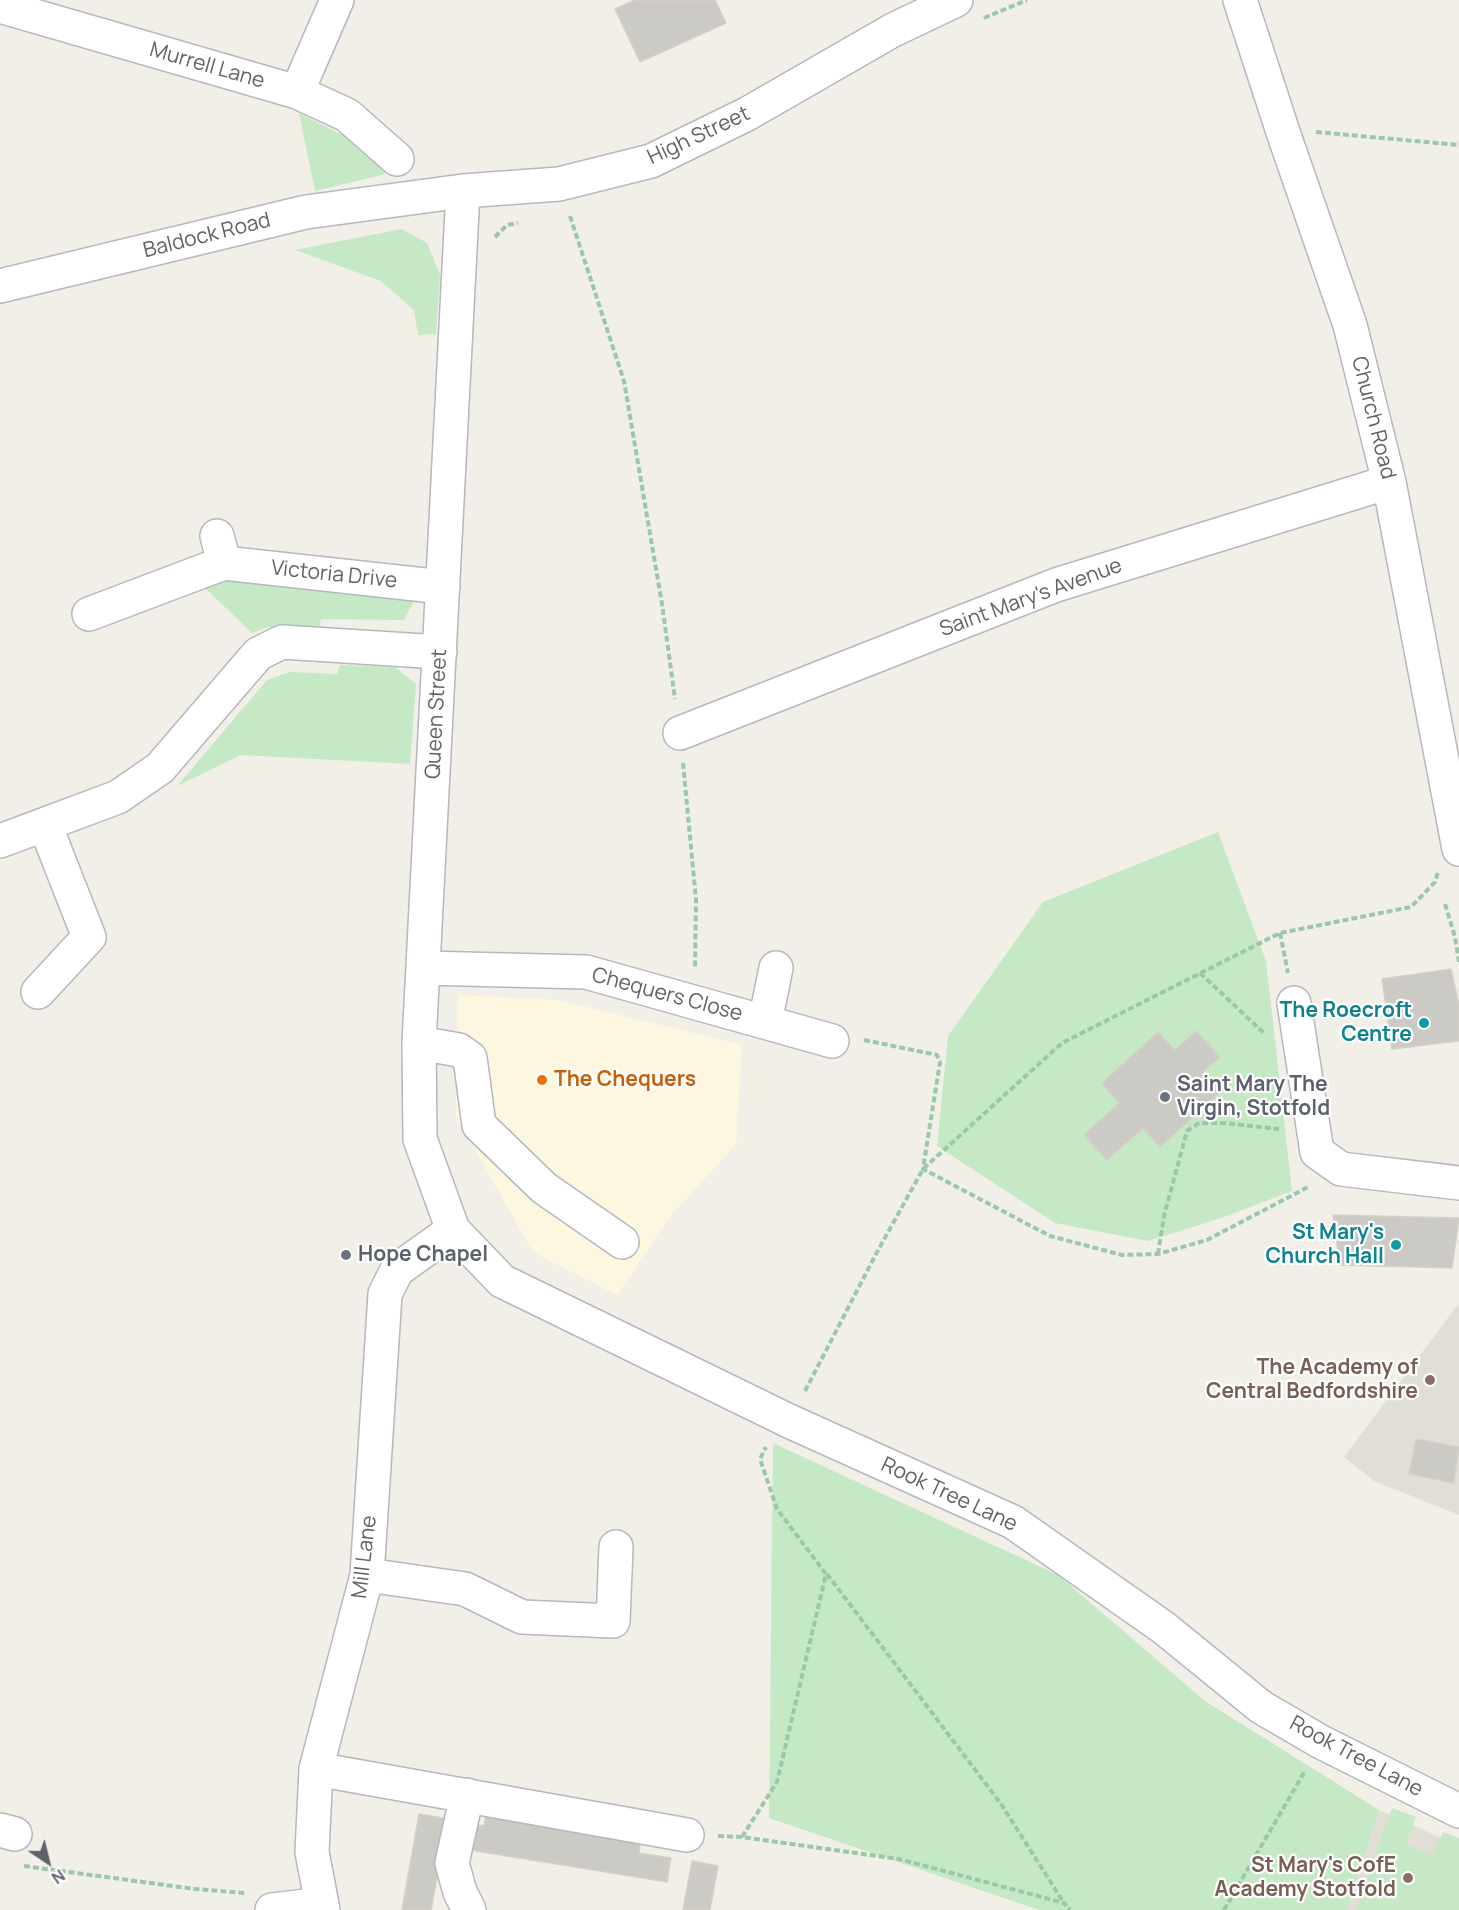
<!DOCTYPE html>
<style>
body{margin:0}
#map{position:relative;width:1459px;height:1910px;overflow:hidden;background:#f1efe8;font-family:Manrope,sans-serif}
canvas{display:block}
.north{position:absolute;left:18px;top:1832px;width:60px;height:60px;-webkit-text-stroke:4px #fff;paint-order:stroke;rotate:145deg;font-size:16px;font-weight:700;line-height:24px;text-align:center;color:#5f6368}
.north::after{content:'';display:block;margin:auto;width:21px;height:27px;background:#5f6368;clip-path:polygon(50% 0,100% 100%,50% 72%,0 100%)}
</style>
<div id="map">
<canvas width="1459" height="1910"></canvas>
<div class="north">N</div>
</div>
<script>
const c = document.querySelector('canvas').getContext('2d');
c.lineJoin = 'round';
function fillPath(path, color) { c.fillStyle = color; c.fill(path, 'evenodd'); }
const shape = rows => new Path2D(rows.map(r => 'M' + r).join(''));
function strokePath(path, color, width, dash) { c.strokeStyle = color; c.lineWidth = width; c.lineCap = dash ? 'butt' : 'round'; c.setLineDash(dash || []); c.stroke(path); }
function drawText(font, color, halo, rows, align = 'center') {
  c.font = font + ' Manrope,sans-serif'; c.lineWidth = 4.5; c.setLineDash([]); c.textBaseline = 'middle'; c.strokeStyle = halo; c.fillStyle = color; for (const [text, x, y, turn = 0] of rows) {
    c.save(); c.translate(x, y); c.rotate((+turn || 0) * Math.PI / 180); c.textAlign = isNaN(turn) ? turn : align; if (halo) c.strokeText(text, 0, 0); c.fillText(text, 0, 0); c.restore();
  }
}
fillPath(shape([
 [458,995,558,1000,742,1045,736,1144,667,1220,617,1295,533,1252,456,1116]
]), '#fef7e0');
fillPath(shape([
 [1459,1303,1459,1515,1374,1481,1344,1457],
 [1379,1810,1459,1846,1459,1910,1347,1910]
]), '#e1ded6');
fillPath(shape([
 [299,113,370,149,385,174,315,191],
 [402,229,427,243,440,275,436,334,418,335,414,310,381,281,295,250],
 [217,576,416,597,404,620,321,619,319,629,269,627,252,633,200,583],
 [340,665,395,667,416,684,410,764,241,755,177,786,267,680,289,672,337,674],
 [1218,832,1266,961,1292,1191,1224,1217,1148,1241,1055,1223,937,1146,948,1036,1043,902],
 [773,1443,1058,1575,1205,1701,1379,1810,1347,1910,1039,1910,769,1818],
 [1392,1808,1416,1817,1406,1844,1432,1856,1443,1832,1459,1838,1459,1910,1356,1910]
]), '#c5e8c5');
const building = shape([
 [635,0,715,0,726,23,640,62,615,9,635,0],
 [1451,969,1459,1005,1459,1041,1392,1049,1382,979,1451,969],
 [1196,1031,1220,1057,1203,1072,1221,1092,1160,1147,1143,1128,1107,1160,1084,1135,1119,1103,1102,1083,1158,1032,1175,1050,1196,1031],
 [1333,1215,1459,1218,1452,1268,1340,1265,1333,1215],
 [1416,1439,1459,1447,1454,1483,1409,1474,1416,1439],
 [487,1811,641,1836,639,1853,671,1858,667,1882,464,1849,468,1824,484,1826,487,1811],
 [419,1814,448,1819,431,1910,402,1910,419,1814],
 [692,1861,718,1866,710,1910,683,1910,692,1861]
]);
fillPath(building, '#cccac5');
strokePath(building, '#d6d1c6', 1.5);
const minor = shape([
 [1240,0,1284,135,1350,325,1389,482,1459,849],
 [0,6,297,92,347,115,397,159],
 [297,92,337,0],
 [463,191,419,1043,420,1139,453,1230,502,1281,789,1421,1013,1522,1164,1628,1261,1707,1321,1742,1459,1811],
 [0,286,306,212,463,191,559,184,651,161,747,114,893,30,956,0],
 [217,536,224,563],
 [89,614,224,563,443,587],
 [680,733,1056,585,1389,482],
 [0,841,118,797,160,768,258,654,282,642,440,652],
 [424,968,586,972,832,1041],
 [38,992,89,937,45,825],
 [1294,1003,1317,1152,1341,1169,1459,1183],
 [765,1022,776,968],
 [419,1043,459,1050,470,1058,479,1125,544,1188,622,1242],
 [367,1575,465,1589,522,1617,613,1621,616,1547],
 [316,1769,687,1835],
 [467,1795,452,1863,460,1892,469,1910],
 [0,1830,15,1834],
 [272,1910,322,1904],
 [323,1910,312,1852,316,1769,367,1575,385,1294,397,1270,453,1230]
]);
strokePath(minor, '#b5b8bc', 36);
strokePath(shape([
 [984,18,1027,0],
 [1316,132,1459,145],
 [570,216,624,381,662,604,675,699],
 [495,237,507,225,518,223],
 [683,763,696,900,695,968],
 [1445,904,1455,937,1459,962],
 [1280,933,1288,973],
 [1200,973,1265,1034],
 [864,1040,937,1055,940,1062,923,1169,1050,1236,1122,1255,1158,1254,1207,1240,1310,1186],
 [1158,1254,1164,1216,1187,1131,1199,1123,1224,1123,1279,1129],
 [805,1391,876,1254,923,1169,1062,1043,1280,933,1411,907,1435,882,1438,872],
 [827,1574,1001,1804,1064,1903],
 [718,1836,742,1837,899,1859,1064,1903,1070,1910],
 [742,1837,777,1782,826,1574,777,1509,760,1459,766,1447],
 [24,1866,195,1889,245,1893],
 [1224,1910,1305,1771]
]), '#9cc7a9', 4, [6, 3]);
strokePath(minor, '#fff', 33);
for (const [x, y, r, color] of [
 [1424,1023,6,"#0f9aa8"],
 [542,1080,6,"#e8710a"],
 [1165,1097,6,"#6b7280"],
 [1396,1245,6,"#0f9aa8"],
 [346,1255,6,"#6b7280"],
 [1430,1380,6,"#8d6e63"],
 [1408,1878,6,"#8d6e63"]
]) { const dot = new Path2D(); dot.arc(x, y, r, 0, 2 * Math.PI); c.fillStyle = color; c.fill(dot); strokePath(dot, '#fff', 2); }
drawText('21px', '#5f6368', '#fff', [
 ["Murrell Lane",207,66,16],
 ["High Street",699,136,-25],
 ["Baldock Road",207,236,-14],
 ["Church Road",1373,418,76],
 ["Victoria Drive",334,575,6],
 ["Saint Mary's Avenue",1031,598,-20],
 ["Queen Street",437,714,-87],
 ["Chequers Close",667,995,15],
 ["Rook Tree Lane",949,1495,25],
 ["Mill Lane",365,1557,-83],
 ["Rook Tree Lane",1356,1757,28]
]);
drawText('bold 21px', '#0d838f', '#fff', [
 ["The Roecroft",1412,1011],
 ["Centre",1412,1035],
 ["St Mary's",1384,1233],
 ["Church Hall",1384,1257]
], 'right');
drawText('bold 21px', '#c56008', '#fff', [
 ["The Chequers",554,1080]
], 'left');
drawText('bold 21px', '#5b616d', '#fff', [
 ["Saint Mary The",1177,1085],
 ["Virgin, Stotfold",1177,1109],
 ["Hope Chapel",358,1255]
], 'left');
drawText('bold 21px', '#785e54', '#fff', [
 ["The Academy of",1418,1368],
 ["Central Bedfordshire",1418,1392],
 ["St Mary's CofE",1396,1866],
 ["Academy Stotfold",1396,1890]
], 'right');
</script>
